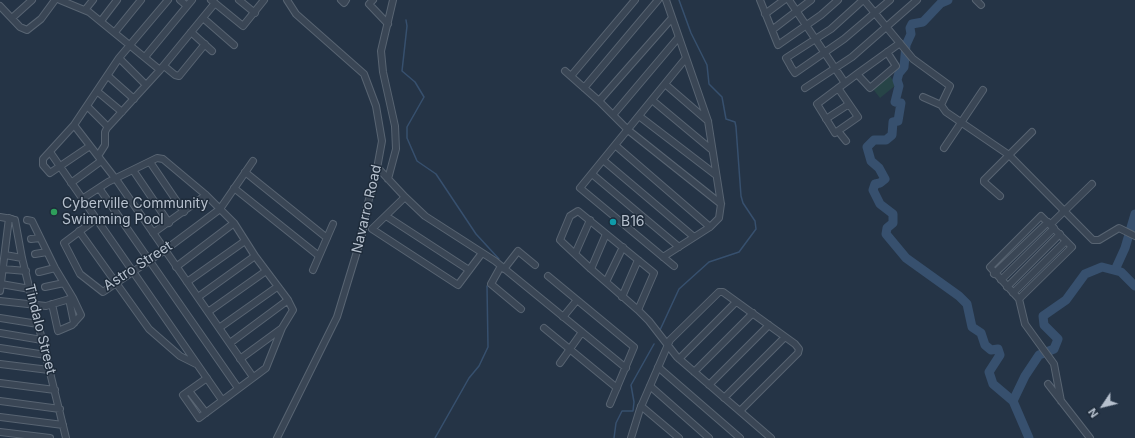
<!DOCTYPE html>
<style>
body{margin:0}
#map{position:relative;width:1135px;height:438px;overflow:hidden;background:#253446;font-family:Inter,sans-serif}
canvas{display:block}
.north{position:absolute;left:1083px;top:386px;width:40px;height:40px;-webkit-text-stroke:3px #1e2b3a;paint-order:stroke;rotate:235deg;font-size:11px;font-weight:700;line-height:16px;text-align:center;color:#b7c1ce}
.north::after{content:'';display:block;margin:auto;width:14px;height:18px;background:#b7c1ce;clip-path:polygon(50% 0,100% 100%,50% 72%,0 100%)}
</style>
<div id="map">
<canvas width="1135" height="438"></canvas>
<div class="north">N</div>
</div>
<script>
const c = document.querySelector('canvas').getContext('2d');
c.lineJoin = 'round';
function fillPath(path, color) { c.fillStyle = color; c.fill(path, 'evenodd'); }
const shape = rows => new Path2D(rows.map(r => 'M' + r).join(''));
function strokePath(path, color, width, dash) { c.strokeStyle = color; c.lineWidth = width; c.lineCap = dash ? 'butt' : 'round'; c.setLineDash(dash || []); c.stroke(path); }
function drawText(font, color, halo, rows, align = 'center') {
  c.font = font + ' Inter,sans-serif'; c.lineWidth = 3; c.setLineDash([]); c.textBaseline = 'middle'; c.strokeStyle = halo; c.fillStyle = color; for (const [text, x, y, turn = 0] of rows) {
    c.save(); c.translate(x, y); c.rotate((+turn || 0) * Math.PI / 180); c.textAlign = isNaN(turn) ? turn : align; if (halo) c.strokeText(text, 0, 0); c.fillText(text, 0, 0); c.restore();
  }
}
fillPath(shape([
 [890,76,896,85,880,98,873,89]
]), '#274447');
strokePath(shape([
 [406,20,407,26,402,71,415,82,424,97,407,127,407,138,417,161,436,174,476,234,499,259],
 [660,330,679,289,709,262,739,252,756,229,755,221,743,203,741,196,736,127,735,122,726,119,722,97,709,84,707,65,691,33,679,0],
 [435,438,469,378,479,366,488,347,487,286],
 [614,438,616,423,622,411,633,411,634,402,631,385,654,344]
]), '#37506e', 1.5);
strokePath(shape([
 [948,0,941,3,923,22,912,24,910,28,911,34,906,45,904,67,899,73,897,80,899,86,895,102,901,103,898,121,893,122,892,135,886,140,874,140,867,147,871,161,879,168,885,179,880,183,875,184,873,190,880,204,893,214,893,223,887,228,886,234,906,258,959,296,967,304,972,327,981,333,985,345,991,350,998,349,1000,355,989,372,993,384,1013,401],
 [1115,270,1125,248,1135,214],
 [1029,438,1013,401,1025,376,1039,355,1054,349,1058,339,1044,325,1043,316,1066,300,1085,274,1102,267,1121,272,1135,286]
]), '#37506e', 9);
const minor = shape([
 [60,0,89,12,160,70],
 [180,0,187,6],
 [211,0,243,26,264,0],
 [239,0,255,13],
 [341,0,344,3,346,0],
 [373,0,369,4,388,24],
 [760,0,778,45,821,15,838,0],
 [789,0,845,83],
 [864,0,913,59,950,86,941,105,946,112,1009,155,1093,240,1099,240,1119,228,1135,236],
 [976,0,981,5],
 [0,6,20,27,27,30,41,19,55,0],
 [85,10,93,0],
 [765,14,784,0],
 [12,18,32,0],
 [203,18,234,45],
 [101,21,117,0],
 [772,30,811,0],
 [115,32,141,0],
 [191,32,212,51],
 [145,57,192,0],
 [119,58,146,85],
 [790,65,786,58,831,29,863,0],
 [164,66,175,75,179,76,205,44],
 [791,67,795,73,844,39,890,0],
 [565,71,599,101,628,130,721,204],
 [857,74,870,88,896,66,887,52],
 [108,76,134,99],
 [571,76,635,0],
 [665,84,708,121],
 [584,88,658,0],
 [805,88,852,57,917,0],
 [838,88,858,117,835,133,817,104,857,74,900,43],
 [98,92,122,112],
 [923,97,941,105],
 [652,100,712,150],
 [599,101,672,18],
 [87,106,108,127],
 [613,115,678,38],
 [639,116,716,175],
 [826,119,849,104],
 [74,125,118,182,253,377],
 [838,131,846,141],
 [615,145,710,227],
 [90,146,50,173,43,165,43,159,74,125,119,58,168,0],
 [944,148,983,90],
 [50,152,222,400],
 [98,156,105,145,105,132,107,128,160,70,215,3],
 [603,160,694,237],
 [150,162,184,212],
 [377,167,405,197,425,216,495,261,626,368],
 [133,170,169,223],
 [245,172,327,238],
 [592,174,679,247],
 [388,179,396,149,395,126,383,72,381,51,393,0],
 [71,183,101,161],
 [99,188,238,388],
 [234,188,319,256],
 [1000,196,984,182,984,180,1032,132],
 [405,197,372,229,458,285,482,253],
 [82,199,108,182,157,158,163,159,206,195,234,223,255,256,288,300,293,310,282,328,266,368,199,418,183,395,207,378],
 [386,216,469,270],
 [1041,216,1072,247,1019,299,990,267,1041,216],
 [0,217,12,219],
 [96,219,64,243,80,274,103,292,165,250,220,209,253,161],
 [15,220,22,258,66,438],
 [27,220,32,221,55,268,73,298,81,315,72,325,58,331,52,304],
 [1050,225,1092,184],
 [79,231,149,329,180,356,196,364],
 [153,233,206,195],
 [31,239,40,238],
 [35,254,47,252],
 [575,254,590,220],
 [5,255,22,258],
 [663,257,710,227,719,218,721,204,708,121,666,0],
 [501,266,491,284,521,309],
 [674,266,580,188,686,58],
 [176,267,234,223],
 [3,269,26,271],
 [504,269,518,251,535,265],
 [591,269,606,234],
 [313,270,333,224],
 [39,272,55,268],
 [994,274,1048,222],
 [548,276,634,347,610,404],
 [1001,280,1054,228],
 [187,282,245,241],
 [606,282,623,247],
 [1,284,30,289],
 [45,287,64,283],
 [1007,287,1060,234],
 [0,291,9,218],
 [1013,293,1066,241],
 [198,297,255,256],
 [622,297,638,260],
 [69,299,74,323],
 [1019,299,1025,324,1054,364,1061,401],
 [0,301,46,306,73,298],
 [638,310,654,273,578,211,570,216,560,240,562,242,591,269,606,282,638,310,649,321,677,357,771,438],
 [208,312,266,271],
 [563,317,577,300],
 [0,318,38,324],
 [219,328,277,287],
 [544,328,617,388],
 [0,333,42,340],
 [230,343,288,300],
 [0,348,46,355],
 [240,359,281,329],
 [679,359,736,302],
 [560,363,582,332],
 [0,364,49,370],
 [658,367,740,438],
 [694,372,753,313],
 [0,383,55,390],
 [1048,384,1090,438],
 [709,385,769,325],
 [650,386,709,438],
 [189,391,206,413],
 [724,398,785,337],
 [0,401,60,409],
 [641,406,679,438],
 [0,417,63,425],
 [0,432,50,438],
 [277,438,337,317,362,235,366,210,376,174,382,141,376,106,364,74,296,14,287,0],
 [631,438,640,409,670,340,719,292,723,292,795,344,799,349,798,353,740,411]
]);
strokePath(minor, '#586472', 8);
strokePath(minor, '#3a4655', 6);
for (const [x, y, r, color] of [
 [54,212,4,"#2e9e5b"],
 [613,222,4,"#0f9aa8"]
]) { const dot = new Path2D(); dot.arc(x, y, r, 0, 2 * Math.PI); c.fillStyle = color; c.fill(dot); strokePath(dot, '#1e2b3a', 1.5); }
drawText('14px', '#b7c1ce', '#1e2b3a', [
 ["Cyberville Community",62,204],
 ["Swimming Pool",62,220],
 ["B16",621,222]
], 'left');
drawText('14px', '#b7c1ce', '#1e2b3a', [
 ["Navarro Road",367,209,-77],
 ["Astro Street",138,266,-33],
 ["Tindalo Street",40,329,76]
]);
</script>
